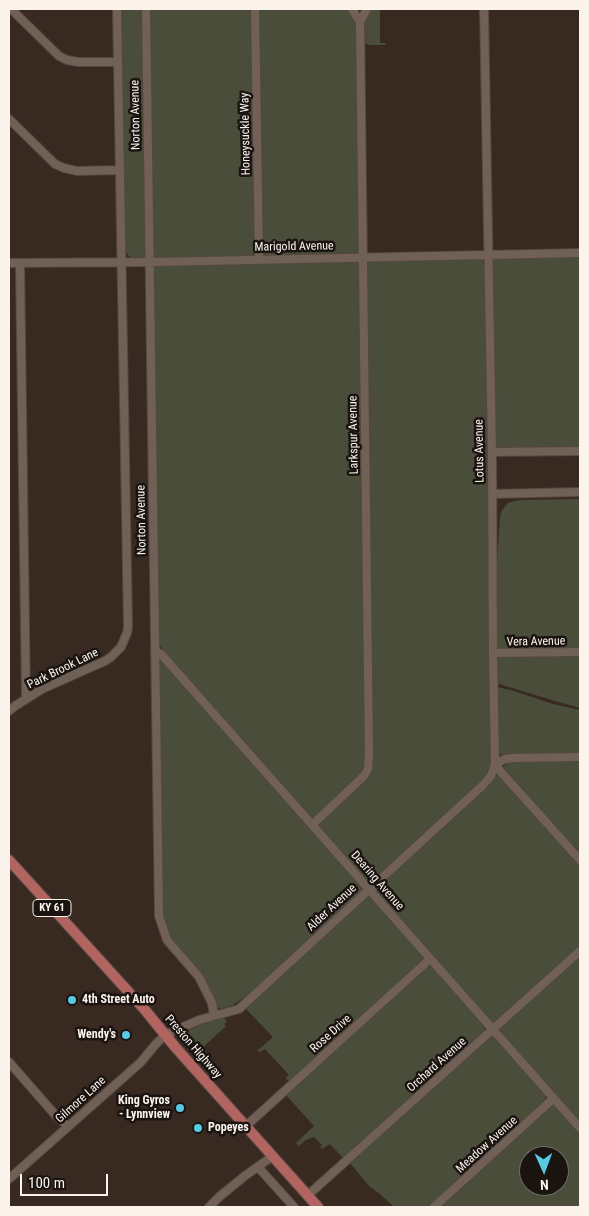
<!DOCTYPE html>
<style>
body{margin:0}
#map{position:relative;width:589px;height:1216px;overflow:hidden;background:#382a21;font-family:"Roboto Condensed",sans-serif}
canvas{display:block}
.frame{position:absolute;inset:0;border:10px solid #fcf3ed;pointer-events:none}
.north{position:absolute;left:519px;top:1146px;width:50px;height:50px;box-sizing:border-box;background:#1a1410;border:1px solid #746d68;border-radius:50%;rotate:178deg;font-size:14px;font-weight:700;line-height:20px;text-align:center;color:#fcf3ed}
.north::after{content:'';display:block;margin:auto;width:18px;height:22px;background:#57c9e2;clip-path:polygon(50% 0,100% 100%,50% 72%,0 100%)}
.scale{position:absolute;left:20px;top:1174px;width:88px;height:22px;box-sizing:border-box;border:2px solid #fcf3ed;border-top:0;padding-left:6px;font-size:15px;line-height:18px;white-space:nowrap;color:#fcf3ed;-webkit-text-stroke:4px #1a1410;paint-order:stroke}
</style>
<div id="map">
<canvas width="589" height="1216"></canvas>
<div class="frame"></div>
<div class="north">N</div>
<div class="scale">100 m</div>
</div>
<script>
const c = document.querySelector('canvas').getContext('2d');
c.lineJoin = 'round';
function fillPath(path, color) { c.fillStyle = color; c.fill(path, 'evenodd'); }
const shape = rows => new Path2D(rows.map(r => 'M' + r).join(''));
function strokePath(path, color, width, dash) { c.strokeStyle = color; c.lineWidth = width; c.lineCap = dash ? 'butt' : 'round'; c.setLineDash(dash || []); c.stroke(path); }
function drawText(font, color, halo, rows, align = 'center') {
  c.font = font + ' "Roboto Condensed",sans-serif'; c.lineWidth = 5; c.setLineDash([]); c.textBaseline = 'middle'; c.strokeStyle = halo; c.fillStyle = color; for (const [text, x, y, turn = 0] of rows) {
    c.save(); c.translate(x, y); c.rotate((+turn || 0) * Math.PI / 180); c.textAlign = isNaN(turn) ? turn : align; if (halo) c.strokeText(text, 0, 0); c.fillText(text, 0, 0); c.restore();
  }
}
fillPath(shape([
 [121,9,144,9,146,255,145,258,142,258,131,257,129,256,125,250],
 [150,9,253,9,255,253,251,256,153,259,152,255],
 [258,9,350,9,355,20,356,28,359,254,357,254,269,256,264,254,262,251],
 [370,9,380,9,380,43,385,43,386,45,370,45,365,43,364,40,364,22],
 [496,257,578,257,579,259,580,449,495,450,492,261],
 [478,258,482,259,485,265,491,763,486,776,480,783,373,881,368,882,318,827,318,825,319,822,333,808,368,778,371,774,372,770,366,263,368,261],
 [356,260,360,262,367,764,364,771,313,819,311,819,165,654,159,644,151,264],
 [580,499,580,647,576,650,499,650,496,647,495,594,500,517,502,510,508,503,519,500],
 [580,655,580,708,555,701,496,683,496,660,500,656],
 [161,659,364,888,341,911,250,993,233,1005,221,1009,215,1006,209,988,202,976,174,943,167,929,163,914,159,660],
 [497,687,514,691,553,704,580,710,580,754,506,756,500,754,498,752],
 [580,759,580,856,502,768,512,760],
 [497,775,500,775,580,864,580,948,493,1024,492,1023,377,893,375,890,376,887,470,801],
 [369,894,424,956,425,959,289,1081,285,1078,289,1075,265,1049,260,1052,257,1051,273,1037,246,1009,242,1010,364,898],
 [580,954,580,1125,499,1029,501,1026],
 [428,965,432,965,485,1026,484,1032,344,1159,330,1144,322,1149,320,1147,322,1145,314,1137,306,1140,299,1146,296,1143,314,1126,285,1094],
 [224,1017,227,1022,224,1024,226,1026,199,1051,202,1056,201,1058,203,1062,185,1041,187,1035,186,1034,184,1040,183,1039,184,1034,186,1032,201,1024],
 [493,1034,546,1092,545,1102,432,1207,394,1207,380,1194,370,1187,349,1162],
 [552,1105,556,1105,580,1131,580,1207,438,1207],
 [529,1156,559,1156,559,1186,529,1186]
]), '#494d3a');
const minor = shape([
 [11,9,59,56,67,60,78,62,118,62],
 [146,9,159,916,167,940,199,977,212,1003,214,1015],
 [255,9,259,259],
 [484,9,492,452,493,653,495,764,501,772,580,860],
 [360,22,367,9],
 [9,119,55,164,64,168,77,171,120,170],
 [9,263,156,262,580,253],
 [20,263,26,699],
 [492,452,580,451],
 [492,494,580,492],
 [156,652,161,654,580,1128],
 [493,653,580,652],
 [9,711,15,706,42,689,105,661,111,657,121,647,127,633,128,627,117,9],
 [312,825,364,776,368,769,369,754,360,22,352,9],
 [9,1062,57,1117,68,1126],
 [246,1126,430,959],
 [258,1167,294,1207],
 [9,1179,141,1062,155,1045,165,1035,199,1020,239,1009,482,786,491,776,495,764,505,759,513,758,580,757],
 [308,1195,580,951],
 [209,1207,219,1197,246,1175,273,1156],
 [434,1207,554,1098]
]);
const major = shape([
 [9,860,145,1010,176,1048,318,1207]
]);
strokePath(minor, '#544840', 10);
strokePath(major, '#544840', 12);
strokePath(minor, '#706056', 8);
strokePath(major, '#b26460', 10);
for (const [x, y, r, color] of [
 [72,1000,5,"#57c9e2"],
 [126,1035,5,"#57c9e2"],
 [180,1108,5,"#57c9e2"],
 [198,1128,5,"#57c9e2"]
]) { const dot = new Path2D(); dot.arc(x, y, r, 0, 2 * Math.PI); c.fillStyle = color; c.fill(dot); strokePath(dot, '#1a1410', 2); }
for (const [x, y, w] of [
 [52,908,38]
]) { const box = new Path2D(); box.roundRect(x - w / 2, y - 8.5, w, 17, 4); c.fillStyle = '#1a1410'; c.fill(box); strokePath(box, '#fcf3ed', 1); }
drawText('bold 11px', '#fcf3ed', null, [
 ["KY 61",52,908]
]);
drawText('12px', '#fcf3ed', '#1a1410', [
 ["Norton Avenue",136,115,-91],
 ["Honeysuckle Way",246,134,-91],
 ["Marigold Avenue",294,247,-1],
 ["Larkspur Avenue",354,435,-91],
 ["Lotus Avenue",480,451,-91],
 ["Norton Avenue",142,520,-91],
 ["Vera Avenue",536,642,-1],
 ["Park Brook Lane",63,669,-26],
 ["Dearing Avenue",377,881,49],
 ["Alder Avenue",332,908,-43],
 ["Rose Drive",331,1034,-42],
 ["Preston Highway",193,1047,49],
 ["Orchard Avenue",437,1065,-42],
 ["Gilmore Lane",81,1100,-42],
 ["Meadow Avenue",487,1145,-42]
]);
drawText('bold 12px', '#fcf3ed', '#1a1410', [
 ["4th Street Auto",82,1000],
 ["Wendy's",116,1035,"right"],
 ["King Gyros",170,1101,"right"],
 ["- Lynnview",170,1115,"right"],
 ["Popeyes",208,1128]
], 'left');
</script>
